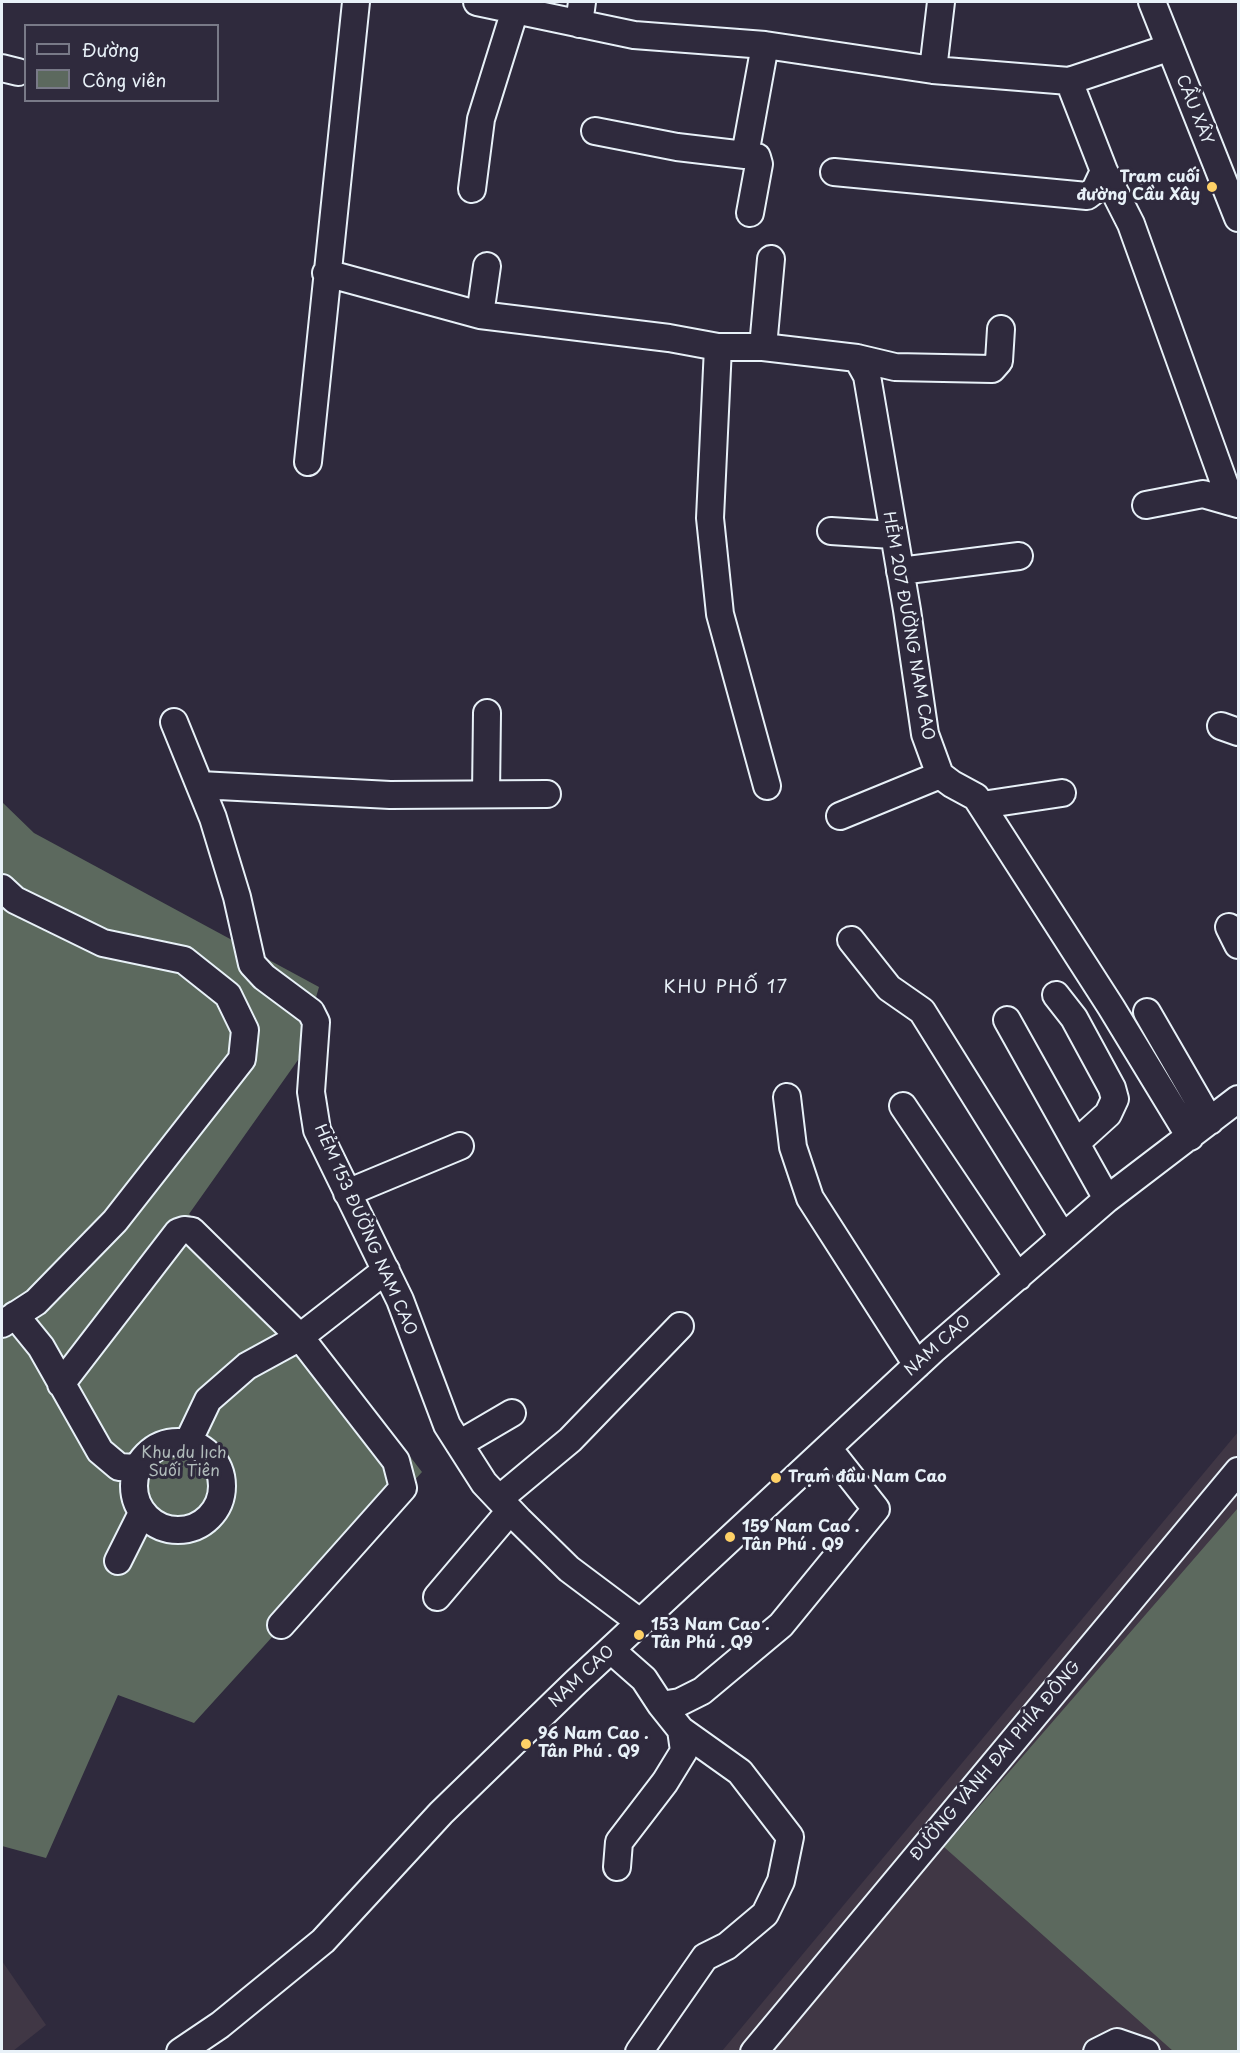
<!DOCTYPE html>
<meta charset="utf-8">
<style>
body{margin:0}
#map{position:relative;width:1240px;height:2053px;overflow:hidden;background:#2f2a3d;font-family:"Playpen Sans",sans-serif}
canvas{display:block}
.frame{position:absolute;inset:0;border:3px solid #e8f1f8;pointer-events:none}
.legend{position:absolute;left:24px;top:24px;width:195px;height:78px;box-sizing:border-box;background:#2f2a3d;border:2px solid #797a88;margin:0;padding:8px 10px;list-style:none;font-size:18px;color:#e8f1f8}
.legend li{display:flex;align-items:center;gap:12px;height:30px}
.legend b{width:30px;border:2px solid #797a88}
</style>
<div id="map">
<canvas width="1240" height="2053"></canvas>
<div class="frame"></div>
<ul class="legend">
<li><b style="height:8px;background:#2f2a3d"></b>Đường</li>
<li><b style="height:16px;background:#5c695e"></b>Công viên</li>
</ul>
</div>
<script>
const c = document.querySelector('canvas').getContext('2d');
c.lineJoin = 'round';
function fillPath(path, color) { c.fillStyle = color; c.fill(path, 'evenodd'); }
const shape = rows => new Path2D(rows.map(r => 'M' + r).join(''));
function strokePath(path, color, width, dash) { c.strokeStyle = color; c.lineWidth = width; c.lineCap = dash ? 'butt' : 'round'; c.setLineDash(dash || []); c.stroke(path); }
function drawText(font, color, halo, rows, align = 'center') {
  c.font = font + ' "Playpen Sans",sans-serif'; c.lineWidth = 6; c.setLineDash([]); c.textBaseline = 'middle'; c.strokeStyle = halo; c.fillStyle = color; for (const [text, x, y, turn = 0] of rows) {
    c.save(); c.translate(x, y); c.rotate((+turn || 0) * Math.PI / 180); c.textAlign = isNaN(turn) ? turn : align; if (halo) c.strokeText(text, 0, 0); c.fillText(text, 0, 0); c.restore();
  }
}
fillPath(shape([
 [1238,1432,1238,2051,722,2051],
 [2,1961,46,2025,13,2051,2,2051]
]), '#403745');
fillPath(shape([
 [2,802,34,833,319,987,298,1060,189,1214,321,1341,422,1472,194,1723,118,1695,46,1858,2,1846],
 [1238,1508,1238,2051,1173,2051,944,1847]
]), '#5c695e');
const minor = shape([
 [477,2,634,35,765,45,933,70,1069,81,1168,48],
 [1152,2,1238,218],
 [579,24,582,2],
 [2,68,18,72],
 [933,70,941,2],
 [595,131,677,147,745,155],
 [1104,171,1131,224,1231,502],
 [834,172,1087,196,1095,190,1104,171,1069,81],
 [472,189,481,119,515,10],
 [750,213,759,164,757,157,745,155,765,45],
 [326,273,480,315,669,338,718,347,763,347,857,358,895,367,992,369,999,361,1001,329],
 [480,315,487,266],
 [718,347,710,518,720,614,767,786],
 [763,347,771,259],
 [857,358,867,376,907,610,925,734,940,775,952,784,976,797,1111,1007,1190,1137],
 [308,462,356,2],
 [1146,505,1203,494,1238,504],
 [831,531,892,535],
 [900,571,1019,556],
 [174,722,213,818,237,897,252,964,264,977,311,1012,316,1022,311,1092,317,1130,400,1300,447,1425,484,1483,519,1520,569,1569,641,1623],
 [1221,726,1238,732],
 [200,785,390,795,547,794],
 [486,794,487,713],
 [982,805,1062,793],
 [840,816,940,775],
 [2,888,15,900,103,943,184,960,228,995,245,1030,242,1059,115,1221,36,1302,2,1324],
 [1229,927,1238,945],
 [851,940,889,988,922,1011,1063,1237],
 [1056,995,1074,1018,1112,1088,1115,1099,1108,1114,1076,1143],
 [1147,1012,1210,1121],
 [1007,1020,1107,1199],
 [787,1097,793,1147,810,1198,917,1365],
 [903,1106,1018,1277],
 [347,1193,460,1146],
 [15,1315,41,1347,100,1451,119,1467,137,1468],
 [61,1384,178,1232,184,1230,192,1231,300,1337,386,1270],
 '134 1486a44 44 0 1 1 88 0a44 44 0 1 1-88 0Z',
 [188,1442,208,1400,247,1366,300,1337,396,1461,403,1488,281,1625],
 [459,1444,512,1413],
 [499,1499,570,1440,680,1326],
 [118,1561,142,1513],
 [437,1597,510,1511],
 [611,1650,644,1679,661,1705,680,1702,702,1691,781,1625,876,1509,828,1448],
 [617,1867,619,1842,665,1782,684,1751,681,1730],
 [180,2052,220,2025,323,1941,441,1813,576,1682,933,1350,1107,1199,1238,1099],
 [639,2052,705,1957,727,1946,765,1914,781,1881,790,1837,740,1772,681,1730,661,1705],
 [754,2052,1238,1471],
 [1097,2052,1117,2042,1146,2052]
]);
strokePath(minor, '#e8f1f8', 30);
strokePath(minor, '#2f2a3d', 26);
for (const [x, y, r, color] of [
 [1212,187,6,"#ffd166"],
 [776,1478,6,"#ffd166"],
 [730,1537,6,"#ffd166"],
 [639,1635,6,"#ffd166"],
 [526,1744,6,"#ffd166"]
]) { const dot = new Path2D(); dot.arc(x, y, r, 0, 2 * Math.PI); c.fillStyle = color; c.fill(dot); strokePath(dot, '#2f2a3d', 2); }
drawText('16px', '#e8f1f8', '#2f2a3d', [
 ["CẦU XÂY",1194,110,68],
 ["HẺM 207 ĐƯỜNG NAM CAO",908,626,80],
 ["HẺM 153 ĐƯỜNG NAM CAO",365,1230,66],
 ["NAM CAO",938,1346,-42],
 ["NAM CAO",582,1677,-43],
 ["ĐƯỜNG VÀNH ĐAI PHÍA ĐÔNG",996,1761,-50]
]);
drawText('bold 16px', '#e8f1f8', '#2f2a3d', [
 ["Trạm cuối",1200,178,"right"],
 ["đường Cầu Xây",1200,196,"right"],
 ["Trạm đầu Nam Cao",788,1478],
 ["159 Nam Cao .",742,1528],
 ["Tân Phú . Q9",742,1546],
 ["153 Nam Cao .",651,1626],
 ["Tân Phú . Q9",651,1644],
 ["96 Nam Cao .",538,1735],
 ["Tân Phú . Q9",538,1753]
], 'left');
drawText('16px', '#b0bbba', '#2f2a3d', [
 ["Khu du lịch",184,1454],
 ["Suối Tiên",184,1472]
]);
c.letterSpacing = '1.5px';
drawText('18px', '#e8f1f8', '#2f2a3d', [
 ["KHU PHỐ 17",726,988]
]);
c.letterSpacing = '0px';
</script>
